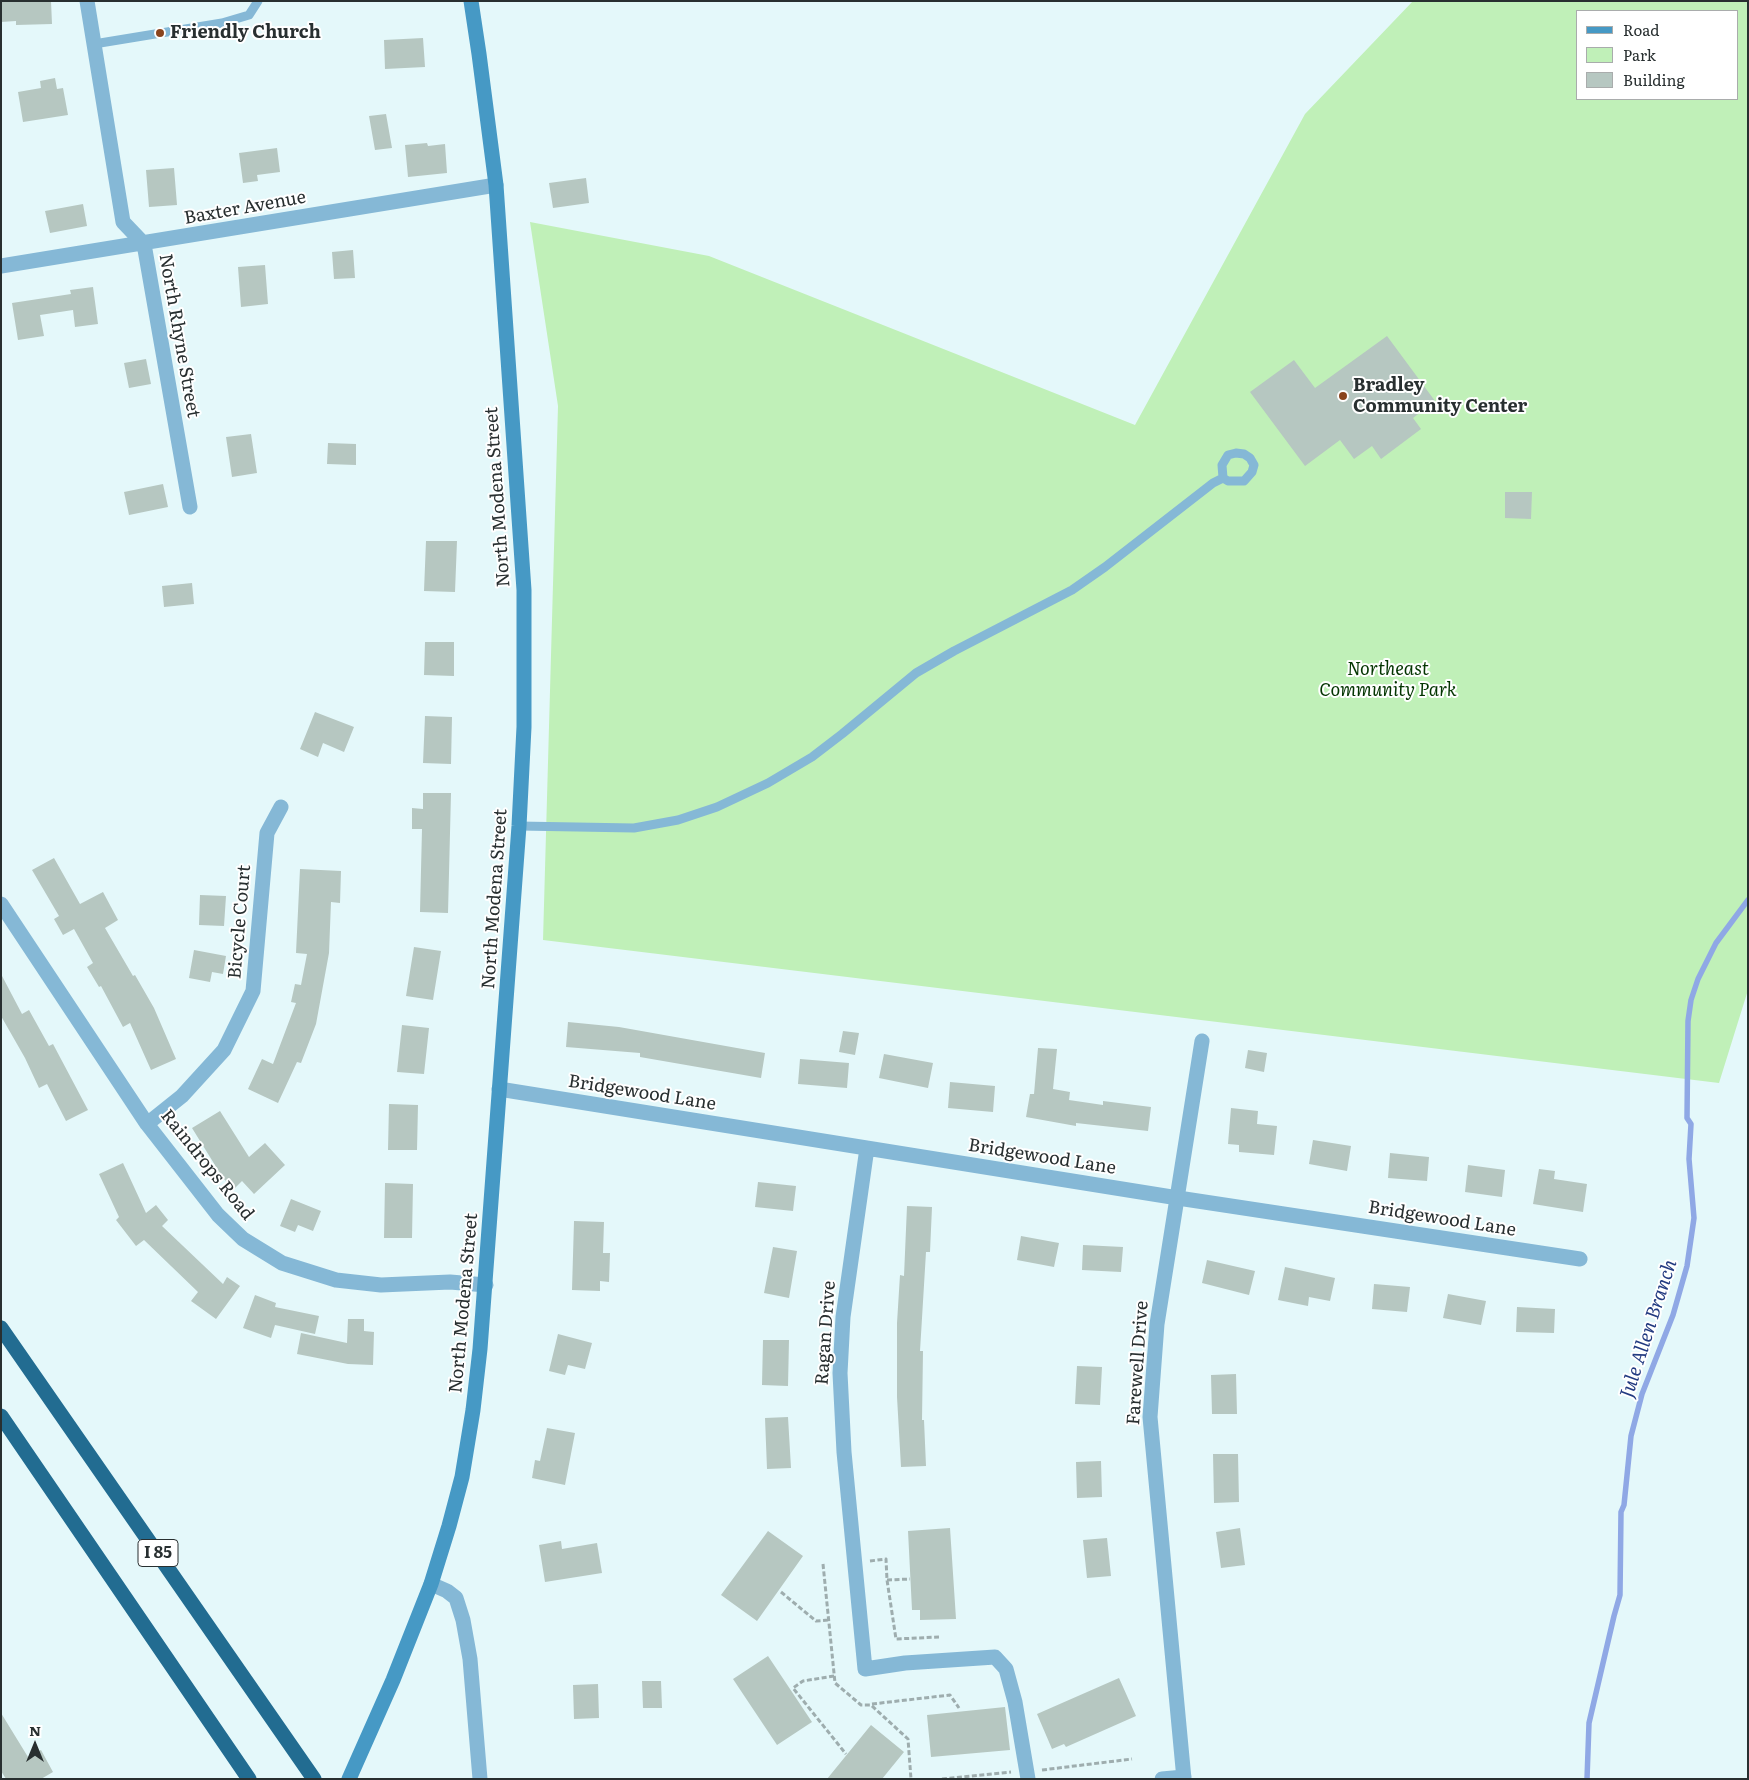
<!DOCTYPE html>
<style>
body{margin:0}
#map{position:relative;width:1749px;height:1780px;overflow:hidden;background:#e4f8fa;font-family:Literata,serif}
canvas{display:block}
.frame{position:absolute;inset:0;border:2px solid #282f30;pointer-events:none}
.legend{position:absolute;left:1576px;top:10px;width:162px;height:90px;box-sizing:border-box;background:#fff;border:1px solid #a9acac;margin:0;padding:6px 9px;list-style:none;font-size:15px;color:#282f30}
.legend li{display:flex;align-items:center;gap:10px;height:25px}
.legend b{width:25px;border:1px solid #a9acac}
.north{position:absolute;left:10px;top:1720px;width:50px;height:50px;-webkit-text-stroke:4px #fff;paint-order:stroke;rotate:0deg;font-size:14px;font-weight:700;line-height:20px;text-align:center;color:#282f30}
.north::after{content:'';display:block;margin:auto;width:18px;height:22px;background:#282f30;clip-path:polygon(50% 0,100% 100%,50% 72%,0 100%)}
</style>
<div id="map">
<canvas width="1749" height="1780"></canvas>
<div class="frame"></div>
<ul class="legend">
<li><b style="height:6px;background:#4699c5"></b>Road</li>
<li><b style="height:14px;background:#c0f0b8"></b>Park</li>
<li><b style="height:14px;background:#b6c7c1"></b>Building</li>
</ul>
<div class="north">N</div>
</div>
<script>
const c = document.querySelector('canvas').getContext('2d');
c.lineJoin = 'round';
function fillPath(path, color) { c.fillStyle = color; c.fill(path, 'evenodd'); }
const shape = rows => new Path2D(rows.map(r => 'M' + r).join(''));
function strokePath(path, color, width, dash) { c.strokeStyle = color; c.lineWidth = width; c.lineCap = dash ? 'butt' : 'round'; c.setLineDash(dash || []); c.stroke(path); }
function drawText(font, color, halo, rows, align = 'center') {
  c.font = font + ' Literata,serif'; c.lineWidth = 4; c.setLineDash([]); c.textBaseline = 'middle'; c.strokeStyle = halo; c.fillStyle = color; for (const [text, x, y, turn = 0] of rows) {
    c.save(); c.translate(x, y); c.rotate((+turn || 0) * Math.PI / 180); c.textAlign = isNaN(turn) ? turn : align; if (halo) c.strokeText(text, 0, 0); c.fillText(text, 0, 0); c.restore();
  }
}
fillPath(shape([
 [1413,1,1748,1,1748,990,1719,1083,543,940,558,406,530,222,709,256,1135,425,1305,114],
 [1578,11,1738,11,1738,99,1578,99]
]), '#c0f0b8');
strokePath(shape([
 [1587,1779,1589,1723,1614,1616,1620,1595,1621,1512,1624,1505,1631,1436,1642,1394,1673,1315,1687,1266,1694,1218,1689,1159,1691,1124,1687,1118,1688,1021,1691,1000,1698,979,1716,943,1748,900]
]), '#8fa8e5', 5.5);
fillPath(shape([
 [1,1,51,1,52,24,16,25,16,21,1,22],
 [423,38,425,67,385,69,384,40],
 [55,78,57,89,63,88,68,115,23,122,18,92,41,88,40,81],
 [386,114,392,148,375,150,369,116],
 [427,143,428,146,445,144,447,173,408,177,405,145],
 [277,148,280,172,257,175,258,181,243,183,239,153],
 [174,168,177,205,149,207,146,170],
 [586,178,589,203,553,208,549,183],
 [83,204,87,226,50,233,45,211],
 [353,250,355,278,334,279,332,252],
 [265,265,268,304,241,307,238,267],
 [93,287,98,324,75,327,73,310,40,315,44,336,18,340,12,303,71,294,70,290],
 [1387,336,1435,401,1413,418,1421,429,1381,459,1372,446,1354,459,1340,440,1305,466,1250,392,1294,360,1315,388],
 [146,359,151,384,129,388,124,363],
 [251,434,257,473,232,477,226,437],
 [328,443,356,444,356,465,327,464],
 [163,484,168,507,129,515,124,492],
 [1505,492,1532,492,1531,519,1505,518],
 [426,541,457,541,455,592,424,591],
 [192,583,194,604,164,607,162,586],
 [425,642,454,642,454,676,424,675],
 [315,712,354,727,344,752,323,743,318,757,300,749],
 [425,716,452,717,451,764,423,763],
 [423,793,451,793,448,913,420,912,422,829,412,829,412,808,423,809],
 [54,858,80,904,103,892,118,920,105,928,133,976,135,975,154,1008,176,1059,151,1070,130,1023,123,1027,101,986,99,987,87,967,93,963,74,929,63,935,54,919,59,916,32,870],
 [300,869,341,871,340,903,331,902,329,953,316,1024,301,1063,297,1062,278,1103,248,1089,262,1059,273,1064,296,1003,291,1002,295,984,301,985,307,954,296,953],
 [200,895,226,896,224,926,199,925],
 [414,947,441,951,433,1000,406,996],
 [194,950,226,956,223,974,212,972,210,982,189,978],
 [1,974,22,1014,29,1010,49,1046,53,1044,88,1110,66,1121,47,1084,39,1088,25,1058,1,1016],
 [568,1022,619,1027,765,1053,761,1078,640,1057,640,1053,566,1047],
 [402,1025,429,1028,424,1074,397,1072],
 [843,1031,859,1033,855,1055,839,1052],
 [1038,1048,1057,1049,1053,1089,1070,1092,1069,1100,1103,1105,1103,1101,1151,1107,1148,1131,1076,1123,1076,1126,1026,1117,1030,1094,1034,1094],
 [1248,1050,1267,1053,1264,1072,1245,1068],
 [884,1054,933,1063,928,1088,879,1078],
 [800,1059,849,1063,847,1088,798,1084],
 [950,1082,995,1086,993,1112,948,1108],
 [389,1104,418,1105,417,1150,388,1150],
 [1231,1108,1258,1111,1257,1124,1277,1126,1274,1155,1239,1152,1239,1145,1228,1144],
 [220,1111,249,1157,265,1143,285,1165,254,1194,242,1181,234,1189,223,1178,192,1128],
 [1313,1140,1351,1146,1347,1171,1309,1164],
 [1390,1153,1429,1157,1427,1181,1388,1178],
 [123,1163,146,1213,156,1205,168,1220,162,1226,223,1284,227,1277,240,1286,216,1319,191,1301,198,1292,144,1240,136,1246,116,1220,119,1217,99,1174],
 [1468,1165,1505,1170,1502,1197,1465,1192],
 [1539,1169,1555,1171,1554,1179,1587,1184,1583,1212,1533,1204],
 [758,1182,796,1186,793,1211,755,1207],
 [385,1183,413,1184,412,1238,384,1238],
 [291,1199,321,1211,313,1231,298,1225,295,1232,280,1226],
 [907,1206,932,1207,930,1252,926,1252,920,1351,923,1351,922,1420,924,1420,926,1466,901,1467,897,1397,897,1323,900,1275,904,1276],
 [574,1221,604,1222,603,1253,610,1253,609,1282,600,1281,600,1291,572,1290],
 [1021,1236,1059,1243,1054,1267,1017,1260],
 [1083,1245,1123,1247,1121,1272,1082,1270],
 [773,1247,797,1251,789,1298,764,1293],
 [1207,1260,1255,1271,1249,1295,1202,1283],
 [1285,1267,1335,1278,1330,1301,1309,1297,1308,1306,1278,1300],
 [1374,1284,1410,1287,1407,1312,1372,1309],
 [1448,1294,1486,1301,1481,1325,1443,1318],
 [255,1295,276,1303,275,1307,319,1316,315,1334,275,1325,271,1338,243,1328],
 [1517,1307,1555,1309,1554,1333,1516,1332],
 [348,1319,364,1319,364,1331,374,1332,373,1365,348,1364,297,1354,301,1333,347,1343],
 [558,1334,592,1343,585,1369,568,1365,565,1375,549,1371],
 [763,1340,789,1340,788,1386,762,1385],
 [1077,1366,1102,1367,1100,1405,1075,1404],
 [1236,1374,1237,1414,1212,1414,1211,1375],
 [788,1417,791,1468,767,1469,765,1418],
 [547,1428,575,1433,565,1485,532,1478,535,1460,540,1461],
 [1213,1454,1238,1454,1239,1502,1214,1503],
 [1101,1461,1102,1497,1077,1498,1076,1462],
 [950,1528,956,1619,920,1620,920,1610,912,1610,908,1531],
 [1240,1528,1245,1565,1221,1568,1216,1532],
 [768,1531,803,1556,757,1621,721,1595],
 [1107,1538,1111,1576,1087,1578,1083,1540],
 [561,1541,562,1549,597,1543,602,1573,545,1582,539,1545],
 [768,1656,812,1722,777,1745,733,1679],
 [1119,1678,1136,1716,1066,1747,1064,1744,1052,1749,1037,1714],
 [642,1681,661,1681,662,1708,643,1708],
 [598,1684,599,1718,574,1719,573,1685],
 [1005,1707,1010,1750,931,1757,927,1715],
 [1,1713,28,1757,41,1750,53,1772,41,1779,6,1779,1,1771],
 [871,1725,904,1752,882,1779,827,1779]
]), '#b6c7c1');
strokePath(shape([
 [870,1561,886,1559,887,1580,896,1639,939,1637],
 [823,1564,835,1683,861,1705,871,1705,908,1739,911,1779],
 [887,1580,910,1579],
 [781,1592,816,1621,829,1620],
 [834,1676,803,1681,793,1688,846,1754],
 [872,1704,950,1695,959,1708],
 [1042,1770,1132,1759],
 [942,1779,1011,1772]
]), '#9eadae', 3, [5, 2.5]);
strokePath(shape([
 [94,44,222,23,249,15,258,1],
 [1236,453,1244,454,1250,458,1254,465,1252,472,1244,481,1228,481,1223,478,1222,465,1228,455,1236,453],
 [519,826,634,828,678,820,717,807,768,783,812,757,842,734,916,673,954,651,1072,590,1105,567,1213,483,1223,478]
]), '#85b8d6', 9);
strokePath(shape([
 [87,1,123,222,144,244,190,507],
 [1,266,496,185],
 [1,904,147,1124,218,1215,243,1239,282,1263,336,1280,381,1285,450,1282,486,1285],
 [499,1089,1178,1198,1580,1259],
 [147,1124,182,1096,224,1050,253,991,267,833,281,807],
 [867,1148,843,1317,840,1373,844,1452,865,1669,905,1663,995,1657,1006,1669,1015,1702,1028,1779],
 [431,1584,447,1591,456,1598,463,1620,470,1659,480,1779],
 [1162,1779,1184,1777],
 [1184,1779,1150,1417,1157,1324,1202,1041]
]), '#85b8d6', 15);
strokePath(shape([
 [349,1779,393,1680,431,1584,449,1526,462,1477,473,1410,480,1349,519,826,524,727,524,590,496,185,479,54,471,1]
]), '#4699c5', 15);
strokePath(shape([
 [1,1328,314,1779],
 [1,1416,249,1779]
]), '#226c91', 15);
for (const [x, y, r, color] of [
 [160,33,5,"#8a441d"],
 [1343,396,5,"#8a441d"]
]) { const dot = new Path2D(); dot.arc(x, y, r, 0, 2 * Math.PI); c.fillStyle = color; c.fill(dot); strokePath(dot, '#fff', 2); }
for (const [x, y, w] of [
 [158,1553,40]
]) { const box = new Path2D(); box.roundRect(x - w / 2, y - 13.5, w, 27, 4); c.fillStyle = '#fff'; c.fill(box); strokePath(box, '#282f30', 1); }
drawText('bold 16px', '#282f30', null, [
 ["I 85",158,1553]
]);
drawText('bold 18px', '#282f30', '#fff', [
 ["Friendly Church",170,33],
 ["Bradley",1353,386],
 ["Community Center",1353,407]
], 'left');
drawText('18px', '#282f30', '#fff', [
 ["Baxter Avenue",245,208,-10],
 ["North Rhyne Street",179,336,80],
 ["North Modena Street",498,497,-94],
 ["North Modena Street",495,899,-86],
 ["Bicycle Court",240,922,-85],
 ["Bridgewood Lane",642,1093,9],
 ["Bridgewood Lane",1042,1157,9],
 ["Raindrops Road",207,1165,51],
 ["Bridgewood Lane",1442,1219,9],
 ["North Modena Street",464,1303,-85],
 ["Ragan Drive",826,1333,-86],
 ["Farewell Drive",1138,1363,-86]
]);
drawText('italic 18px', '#033500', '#fff', [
 ["Northeast",1388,670],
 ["Community Park",1388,691]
]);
drawText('italic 19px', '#233b81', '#fff', [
 ["Jule Allen Branch",1649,1329,-72]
]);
</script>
